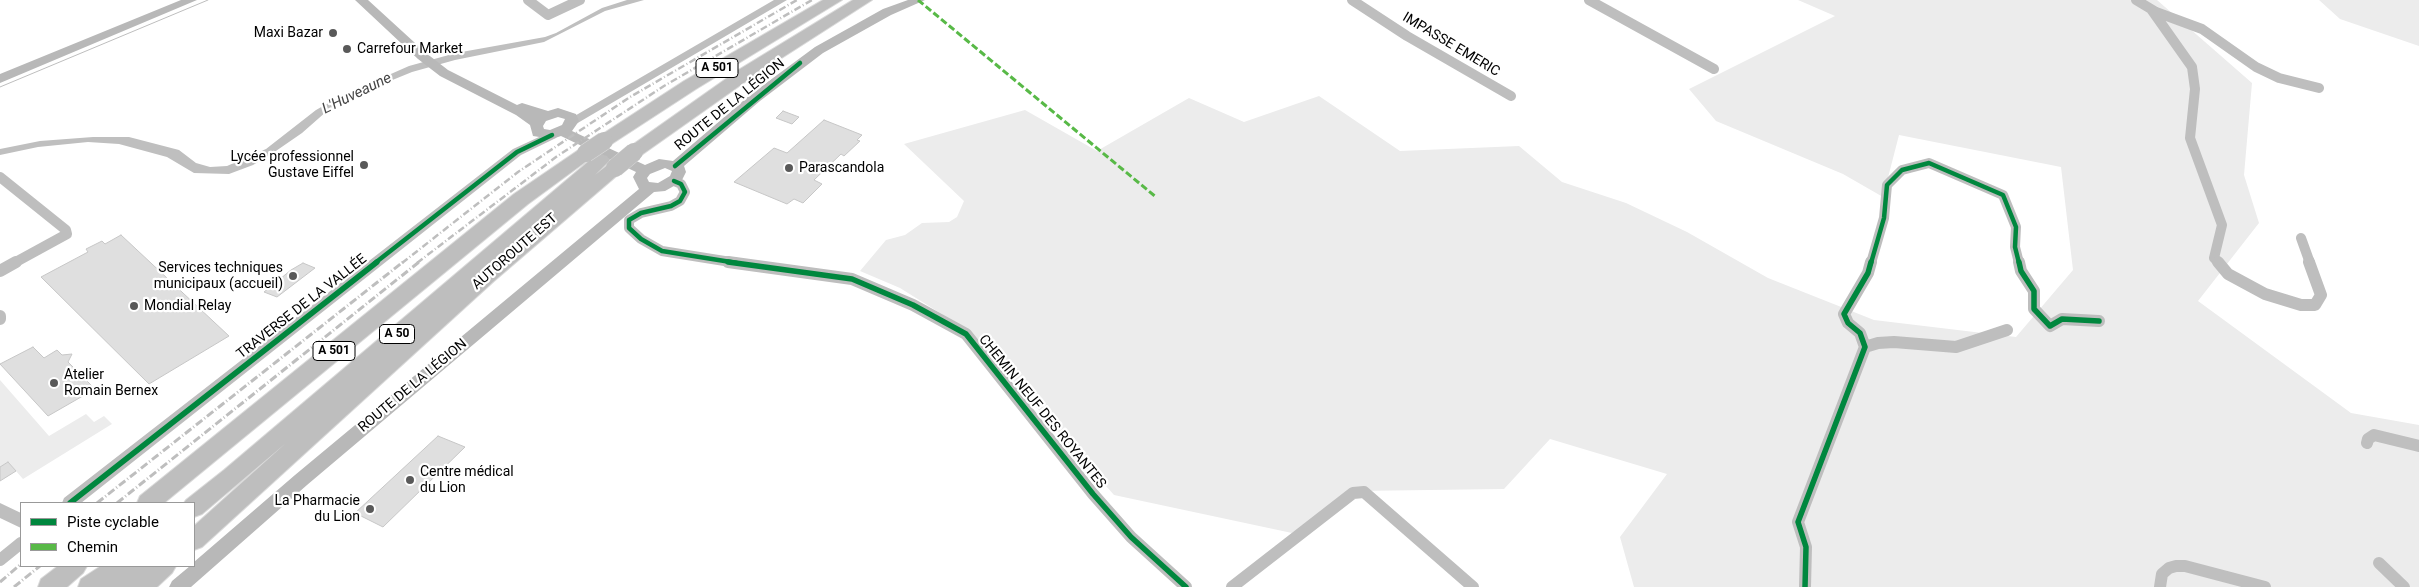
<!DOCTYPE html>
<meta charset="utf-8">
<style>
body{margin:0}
#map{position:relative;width:2419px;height:587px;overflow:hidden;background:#fff;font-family:Roboto,sans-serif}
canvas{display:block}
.legend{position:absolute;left:20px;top:502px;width:175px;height:65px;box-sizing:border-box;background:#fff;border:1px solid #999;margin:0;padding:6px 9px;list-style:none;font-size:15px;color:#000}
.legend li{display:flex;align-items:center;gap:10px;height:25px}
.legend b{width:25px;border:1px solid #999}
</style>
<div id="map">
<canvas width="2419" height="587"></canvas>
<ul class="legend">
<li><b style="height:6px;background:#00873e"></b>Piste cyclable</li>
<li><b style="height:6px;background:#58b947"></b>Chemin</li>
</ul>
</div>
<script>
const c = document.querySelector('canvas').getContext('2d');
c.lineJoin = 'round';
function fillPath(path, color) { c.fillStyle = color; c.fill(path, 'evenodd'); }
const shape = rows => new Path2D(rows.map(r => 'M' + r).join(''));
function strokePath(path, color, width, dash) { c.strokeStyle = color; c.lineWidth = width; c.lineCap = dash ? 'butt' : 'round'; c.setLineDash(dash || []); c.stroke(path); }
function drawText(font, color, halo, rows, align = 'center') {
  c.font = font + ' Roboto,sans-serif'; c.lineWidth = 4.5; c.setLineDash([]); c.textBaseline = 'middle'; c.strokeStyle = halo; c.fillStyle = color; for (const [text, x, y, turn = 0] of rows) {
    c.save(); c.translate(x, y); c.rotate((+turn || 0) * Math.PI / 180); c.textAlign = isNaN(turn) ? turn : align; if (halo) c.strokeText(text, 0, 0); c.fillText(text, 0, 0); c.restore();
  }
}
fillPath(shape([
 [1798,0,2157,0,2252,83,2244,175,2259,223,2198,301,2351,413,2419,425,2419,587,1634,587,1620,537,1667,474,1550,439,1504,489,1355,491,1292,533,1114,495,969,331,900,288,860,271,886,240,905,235,922,223,949,222,957,217,964,201,904,144,1025,110,1097,151,1189,98,1244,122,1319,96,1400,151,1519,146,1562,182,1626,203,1687,232,1768,278,1874,320,2016,337,2073,270,2061,167,1899,135,1883,197,1843,174,1716,121,1689,89,1835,16],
 [2319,0,2419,0,2419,46,2340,19],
 [0,380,49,436,86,414,94,422,104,416,112,424,23,479,8,462,0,467]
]), '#ececec');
fillPath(shape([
 [627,0,644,0,605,11,544,42,455,60,412,72,346,99,327,111,302,133,273,153,253,165,229,174,194,173,167,157,119,144,88,142,38,147,0,155,0,149,40,141,93,137,129,137,179,150,196,163,210,167,227,166,266,149,316,110,341,96,409,66,456,53,545,37,556,33,602,8]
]), '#bfbfbf');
strokePath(shape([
 [2367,443,2368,439,2374,435,2419,446],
 [2379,563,2404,587],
 [2160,587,2162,574,2169,568,2176,566,2185,566,2265,587]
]), '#bfbfbf', 12);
const building = shape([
 [783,111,799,117,792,124,776,118,783,111],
 [824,120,862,135,857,140,860,141,844,156,841,154,814,180,822,184,803,203,794,199,787,204,734,182,774,148,787,153,824,120],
 [121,235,229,336,149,384,41,277,88,252,86,249,102,241,105,244,121,235],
 [303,263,315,268,277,297,264,292,291,270,303,263],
 [33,347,44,358,57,350,62,355,72,354,68,362,95,389,48,416,0,364,33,347],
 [438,436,465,447,383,527,355,513,438,436],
 [8,462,16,471,0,481,0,467,8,462]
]);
fillPath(building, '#dfdfdf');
strokePath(building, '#c7c7c7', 1);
const motorway = shape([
 [823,0,842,0,696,89,610,145,604,147,598,145,595,141,598,137,684,81,823,0],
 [853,0,872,0,752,77,640,156,634,158,628,156,625,152,628,148,740,69,853,0],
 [586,147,592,149,595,153,592,157,528,204,164,503,137,503,140,496,514,194,580,149,586,147],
 [601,154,607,156,610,160,595,175,609,164,615,162,621,164,624,168,621,172,494,281,202,547,194,550,194,526,286,443,202,514,194,517,194,503,184,503,186,500,224,470,595,156,601,154],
 [58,566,87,566,83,573,67,587,38,587,41,579,58,566],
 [101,566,176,566,172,573,157,587,78,587,81,579,101,566]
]);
strokePath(motorway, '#dbdbdb', 2);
strokePath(shape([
 [528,0,548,15,580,0],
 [1352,0,1407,36,1511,96],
 [1589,0,1714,69],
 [2136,0,2156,12,2202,29,2256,67,2279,78,2319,88],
 [2151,9,2192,67,2195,89,2190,138,2222,225,2214,258,2219,263],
 [0,177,66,230,67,234,14,263],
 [674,181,681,184,685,192,680,201,671,206,641,213,629,220,629,228,641,239,662,251,737,263],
 [2301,238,2310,263],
 [1871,263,1884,218,1887,185,1902,170,1929,163,2003,195,2016,227,2015,247,2019,263]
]), '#bebebe', 10);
strokePath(shape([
 [728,262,852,279,913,305,966,334,1093,494,1131,537,1186,587],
 [2019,262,2021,271,2034,291,2034,309,2050,326,2062,319,2099,321],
 [2218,262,2228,274,2265,294,2301,305,2315,305,2321,295,2309,262],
 [0,271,16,262],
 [0,316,0,319],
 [1865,347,1878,343,1894,342,1956,347,2007,330],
 [0,560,21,543],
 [1232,587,1353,493,1364,492,1473,587],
 [1805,587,1806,547,1798,522,1865,347,1860,333,1848,323,1844,314,1868,273,1871,262]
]), '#bebebe', 12);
fillPath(shape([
 [774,0,787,0,576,124,572,125,566,121,774,0],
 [552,131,556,132,558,135,556,138,521,155,81,503,62,503,64,498,513,149,552,131],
 [0,503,21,513,21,528,0,518,0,503]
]), '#bebebe');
fillPath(shape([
 [181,0,197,0,0,83,0,74,181,0],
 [355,0,368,0,426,53,448,70,517,105,522,103,548,111,558,108,576,114,579,121,572,131,645,165,659,159,673,161,750,95,815,47,883,9,908,0,925,0,891,15,823,53,760,101,684,166,686,172,681,182,665,191,654,192,307,485,191,587,169,587,172,581,190,566,194,566,194,562,295,475,639,189,633,177,636,172,561,136,552,139,533,136,530,125,516,115,440,76,418,59,355,0],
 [558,117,565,119,562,125,550,130,544,129,543,126,546,121,558,117],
 [665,168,672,171,670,176,658,183,649,182,647,178,650,174,665,168]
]), '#b8b8b8');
fillPath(motorway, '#bebebe');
strokePath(shape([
 [0,87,208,0]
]), '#bebebe', 1);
strokePath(shape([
 [402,263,518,172,630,97,797,0],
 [417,263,556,157,664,86,812,0]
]), '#bebebe', 2.5, [7, 2.5, 1, 2.5]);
strokePath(shape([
 [97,503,403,262],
 [117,503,419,262],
 [0,582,21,564],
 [14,587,40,566]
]), '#bebebe', 3, [8, 2.5, 1, 2.5]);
const motorwayBridge = shape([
 [586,153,604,141],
 [615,168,634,152]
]);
strokePath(motorwayBridge, '#dbdbdb', 19, []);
strokePath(motorwayBridge, '#bebebe', 18);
strokePath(shape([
 [918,0,1156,197]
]), '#58b947', 3, [7, 3]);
strokePath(shape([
 [675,166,800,63],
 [674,181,681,184,685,192,680,201,671,206,641,213,629,220,629,228,641,239,662,251,737,263],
 [375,263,517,152,552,135],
 [1871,263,1884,218,1887,185,1902,170,1929,163,2003,195,2016,227,2015,247,2019,263]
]), '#00873e', 4.5);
strokePath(shape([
 [728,262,852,279,913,305,966,334,1093,494,1131,537,1186,587],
 [2019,262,2021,271,2034,291,2034,309,2050,326,2062,319,2099,321],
 [70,503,377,262],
 [1805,587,1806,547,1798,522,1865,347,1860,333,1848,323,1844,314,1868,273,1871,262]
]), '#00873e', 5.5);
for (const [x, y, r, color] of [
 [333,33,5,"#595959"],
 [347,49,5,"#595959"],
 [364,165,5,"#595959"],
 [789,168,5,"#595959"],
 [293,276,5,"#595959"],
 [134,306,5,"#595959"],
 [54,383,5,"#595959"],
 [410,480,5,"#595959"],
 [370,509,5,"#595959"]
]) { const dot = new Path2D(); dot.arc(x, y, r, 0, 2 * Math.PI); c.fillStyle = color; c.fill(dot); strokePath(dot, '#fff', 2); }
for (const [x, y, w] of [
 [717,68,42],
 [397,334,35],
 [334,351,42]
]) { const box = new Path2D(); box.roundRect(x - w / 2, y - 9.5, w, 19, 4); c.fillStyle = '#fff'; c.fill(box); strokePath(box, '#000', 1); }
drawText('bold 12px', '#000', null, [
 ["A 501",717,68],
 ["A 50",397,334],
 ["A 501",334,351]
]);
drawText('14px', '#000', '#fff', [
 ["Maxi Bazar",323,33,"right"],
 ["Carrefour Market",357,49],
 ["Lycée professionnel",354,157,"right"],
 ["Gustave Eiffel",354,173,"right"],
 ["Parascandola",799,168],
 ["Services techniques",283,268,"right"],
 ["municipaux (accueil)",283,284,"right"],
 ["Mondial Relay",144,306],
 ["Atelier",64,375],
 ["Romain Bernex",64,391],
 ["Centre médical",420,472],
 ["du Lion",420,488],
 ["La Pharmacie",360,501,"right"],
 ["du Lion",360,517,"right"]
], 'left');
drawText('14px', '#000', '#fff', [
 ["IMPASSE EMERIC",1451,45,31],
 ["ROUTE DE LA LÉGION",730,105,-39],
 ["AUTOROUTE EST",515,252,-41],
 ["TRAVERSE DE LA VALLÉE",302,307,-38],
 ["ROUTE DE LA LÉGION",413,386,-40],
 ["CHEMIN NEUF DES ROYANTES",1042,412,51]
]);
drawText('italic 15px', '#444', '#fff', [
 ["L'Huveaune",357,94,-26]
]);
</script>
